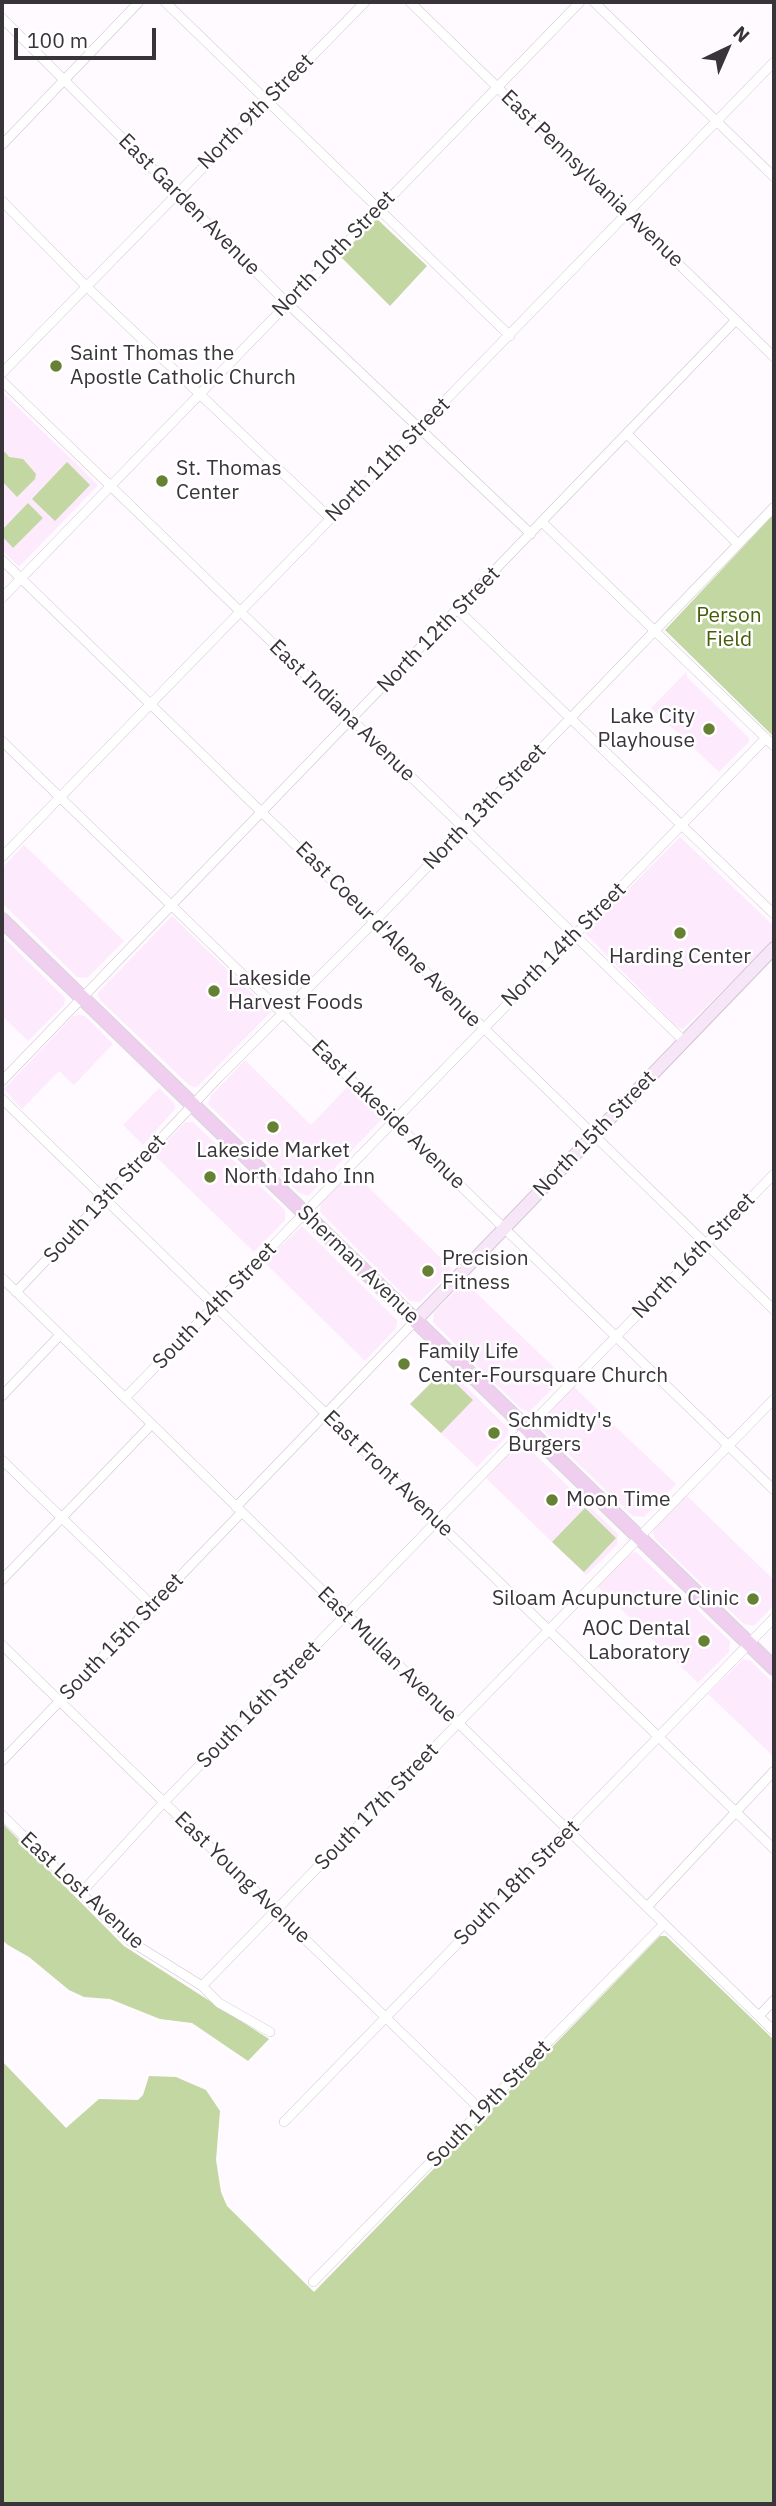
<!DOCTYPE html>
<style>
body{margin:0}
#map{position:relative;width:776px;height:2506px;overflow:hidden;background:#fffaff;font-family:"IBM Plex Sans",sans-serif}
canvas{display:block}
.frame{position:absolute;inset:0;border:4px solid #393439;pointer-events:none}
.north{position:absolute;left:692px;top:14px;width:70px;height:70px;-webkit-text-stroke:5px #fff;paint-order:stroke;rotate:44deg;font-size:19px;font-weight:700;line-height:28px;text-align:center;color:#393439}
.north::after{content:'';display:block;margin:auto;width:24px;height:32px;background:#393439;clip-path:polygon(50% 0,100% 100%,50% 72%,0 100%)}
.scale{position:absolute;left:14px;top:28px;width:142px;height:32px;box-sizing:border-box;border:4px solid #393439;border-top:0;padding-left:9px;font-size:21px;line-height:24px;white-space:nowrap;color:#393439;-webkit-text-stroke:5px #fff;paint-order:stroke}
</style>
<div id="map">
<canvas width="776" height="2506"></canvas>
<div class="frame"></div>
<div class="north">N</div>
<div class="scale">100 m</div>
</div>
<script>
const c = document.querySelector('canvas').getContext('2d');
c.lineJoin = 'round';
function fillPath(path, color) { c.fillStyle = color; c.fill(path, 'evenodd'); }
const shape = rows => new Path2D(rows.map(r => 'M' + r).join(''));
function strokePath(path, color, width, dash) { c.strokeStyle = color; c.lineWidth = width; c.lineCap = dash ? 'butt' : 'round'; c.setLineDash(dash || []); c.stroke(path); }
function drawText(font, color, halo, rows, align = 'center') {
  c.font = font + ' "IBM Plex Sans",sans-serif'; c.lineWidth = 5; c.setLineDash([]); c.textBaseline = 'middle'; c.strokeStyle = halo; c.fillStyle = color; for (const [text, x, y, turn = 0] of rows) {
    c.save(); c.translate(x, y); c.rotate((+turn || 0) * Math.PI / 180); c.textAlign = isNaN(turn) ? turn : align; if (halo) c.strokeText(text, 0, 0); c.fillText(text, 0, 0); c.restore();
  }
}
fillPath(shape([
 [2,392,98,485,19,567,2,550],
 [686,672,687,677,749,738,749,742,719,772,651,708],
 [680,837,774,926,774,940,683,1029,677,1027,585,933],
 [24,845,124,941,87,978,77,977,2,903,2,868],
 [172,916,271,1012,197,1087,190,1086,100,1000,97,994],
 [2,936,65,998,64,1005,28,1041,2,1016],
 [79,1015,85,1016,113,1044,74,1085,59,1071,22,1109,4,1089,73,1016],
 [245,1060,311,1125,348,1086,382,1119,308,1196,298,1192,208,1104,211,1096],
 [159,1088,174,1103,175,1109,143,1145,123,1125],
 [185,1122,193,1122,285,1210,285,1220,254,1252,154,1155],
 [352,1171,452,1269,420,1302,410,1301,320,1212,321,1203],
 [302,1226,397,1320,396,1328,365,1361,264,1262],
 [465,1282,564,1377,529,1412,521,1409,433,1322,434,1312],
 [446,1367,508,1428,508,1435,477,1467,410,1404],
 [574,1387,676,1484,644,1517,633,1516,542,1429,542,1420],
 [524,1444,618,1534,617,1545,586,1575,486,1478,516,1446],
 [685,1494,774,1580,774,1605,754,1626,744,1624,654,1538,653,1527],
 [636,1552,730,1641,729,1652,698,1683,597,1586,629,1553],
 [743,1659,751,1661,774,1684,774,1757,708,1694]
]), '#fdeafd');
fillPath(shape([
 [377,219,427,266,390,306,340,256],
 [5,452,9,457,23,459,36,474,35,479,17,497,2,481,2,454],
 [67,462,90,485,55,521,32,499],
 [28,503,43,518,13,548,2,536,2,530],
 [774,514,774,737,665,630],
 [443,1371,473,1400,441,1433,410,1404],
 [585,1508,616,1538,584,1572,552,1542],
 [2,1823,124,1946,269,2039,248,2061,192,2023,160,2019,110,1999,84,1997,69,1990,29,1957,8,1945,2,1940],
 [660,1936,666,1936,774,2040,774,2504,2,2504,2,2061,66,2128,99,2099,138,2100,143,2095,149,2076,176,2077,206,2090,220,2111,216,2160,221,2192,227,2206,314,2292]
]), '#c2d7a1');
const minor = shape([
 [165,2,510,336],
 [410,2,774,357],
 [594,2,774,177],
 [2,18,287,303,531,534],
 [2,145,139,2],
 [2,201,86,286,330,518],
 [2,373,365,2],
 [2,381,684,1041],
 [627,434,738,544],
 [542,522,774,746],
 [2,560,774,1310],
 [2,598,580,2],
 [458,610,774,914],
 [2,741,774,1490],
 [2,857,774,62],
 [2,1081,736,320],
 [2,1099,774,1849],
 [2,1278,774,2031],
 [16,1292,219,1077,374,922,774,507],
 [2,1396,60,1335],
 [125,1398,766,738],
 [2,1460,152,1605],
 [236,1507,416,1320],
 [2,1580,152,1424],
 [2,1645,482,2111],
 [2,1761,242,1512],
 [2,1815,130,1941,202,1986,219,2003,270,2032],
 [81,1893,164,1802,774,1174],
 [647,1907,774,1771],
 [202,1986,774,1399],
 [759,2016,774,2000],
 [284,2122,774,1618],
 [313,2282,664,1924]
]);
const secondary = shape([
 [416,1320,774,948]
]);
const primary = shape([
 [2,920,774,1668]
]);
strokePath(minor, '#cfc2cf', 10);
strokePath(secondary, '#cfc2cf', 14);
strokePath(primary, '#d7d6d7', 16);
strokePath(minor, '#fff', 9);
strokePath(secondary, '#f7e6f8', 12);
strokePath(primary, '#efcef0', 14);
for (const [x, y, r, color] of [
 [56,366,7,"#678134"],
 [162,481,7,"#678134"],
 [709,729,7,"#678134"],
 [680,933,7,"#678134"],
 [214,991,7,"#678134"],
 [273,1127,7,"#678134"],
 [210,1177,7,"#678134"],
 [428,1271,7,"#678134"],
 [404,1364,7,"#678134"],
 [494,1433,7,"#678134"],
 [552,1500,7,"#678134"],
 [753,1599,7,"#678134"],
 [704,1641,7,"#678134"]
]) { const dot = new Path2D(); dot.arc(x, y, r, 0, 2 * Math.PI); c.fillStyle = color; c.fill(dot); strokePath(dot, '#fff', 2.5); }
drawText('21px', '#393439', '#fff', [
 ["North 9th Street",256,112,-45],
 ["East Pennsylvania Avenue",592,179,44],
 ["East Garden Avenue",189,205,45],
 ["North 10th Street",334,254,-46],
 ["North 11th Street",388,460,-45],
 ["North 12th Street",439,630,-46],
 ["East Indiana Avenue",342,711,44],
 ["North 13th Street",485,807,-46],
 ["East Coeur d'Alene Avenue",388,935,45],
 ["North 14th Street",564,945,-45],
 ["East Lakeside Avenue",388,1115,44],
 ["North 15th Street",595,1134,-46],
 ["South 13th Street",105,1199,-47],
 ["North 16th Street",694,1256,-46],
 ["Sherman Avenue",358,1265,44],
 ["South 14th Street",215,1306,-46],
 ["East Front Avenue",388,1474,44],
 ["South 15th Street",122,1637,-46],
 ["East Mullan Avenue",387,1655,44],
 ["South 16th Street",259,1705,-46],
 ["South 17th Street",377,1807,-46],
 ["East Young Avenue",242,1878,44],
 ["South 18th Street",517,1883,-45],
 ["East Lost Avenue",82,1891,43],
 ["South 19th Street",489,2104,-46]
]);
drawText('21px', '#393439', '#fff', [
 ["Saint Thomas the",70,354],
 ["Apostle Catholic Church",70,378],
 ["St. Thomas",176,469],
 ["Center",176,493],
 ["Lake City",695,717,"right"],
 ["Playhouse",695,741,"right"],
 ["Harding Center",680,957,"center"],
 ["Lakeside",228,979],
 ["Harvest Foods",228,1003],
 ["Lakeside Market",273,1151,"center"],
 ["North Idaho Inn",224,1177],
 ["Precision",442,1259],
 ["Fitness",442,1283],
 ["Family Life",418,1352],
 ["Center-Foursquare Church",418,1376],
 ["Schmidty's",508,1421],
 ["Burgers",508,1445],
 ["Moon Time",566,1500],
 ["Siloam Acupuncture Clinic",739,1599,"right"],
 ["AOC Dental",690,1629,"right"],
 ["Laboratory",690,1653,"right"]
], 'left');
drawText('21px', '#465d07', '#fff', [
 ["Person",729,616],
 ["Field",729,640]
]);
</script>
